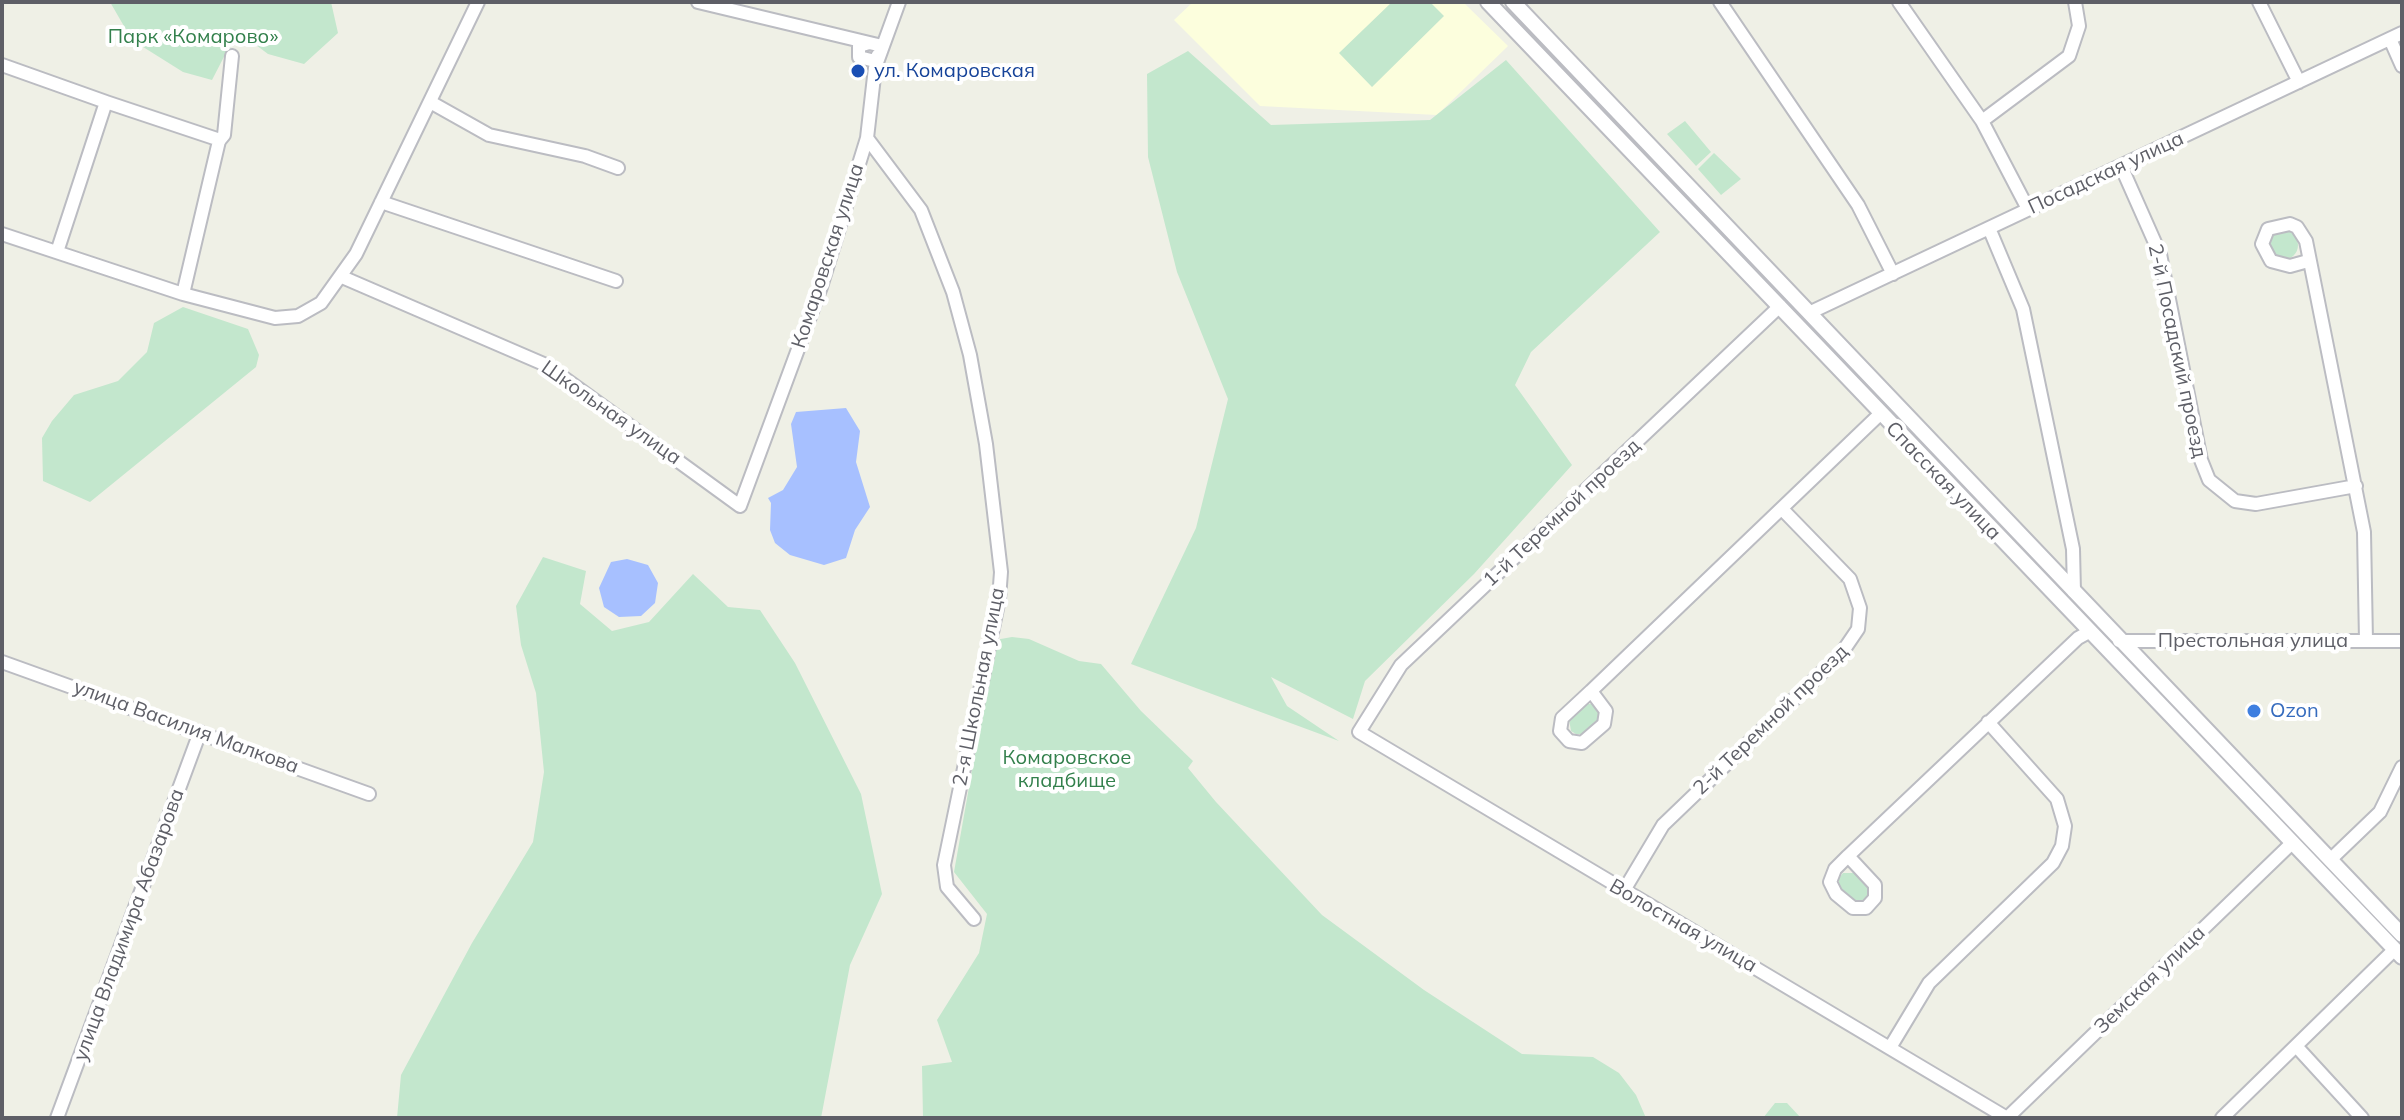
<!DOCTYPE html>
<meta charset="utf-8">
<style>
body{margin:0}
#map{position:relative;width:2404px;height:1120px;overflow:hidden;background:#eff0e6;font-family:Mulish,sans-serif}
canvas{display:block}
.frame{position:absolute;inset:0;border:4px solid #5e5f67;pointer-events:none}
</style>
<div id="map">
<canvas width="2404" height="1120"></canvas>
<div class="frame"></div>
</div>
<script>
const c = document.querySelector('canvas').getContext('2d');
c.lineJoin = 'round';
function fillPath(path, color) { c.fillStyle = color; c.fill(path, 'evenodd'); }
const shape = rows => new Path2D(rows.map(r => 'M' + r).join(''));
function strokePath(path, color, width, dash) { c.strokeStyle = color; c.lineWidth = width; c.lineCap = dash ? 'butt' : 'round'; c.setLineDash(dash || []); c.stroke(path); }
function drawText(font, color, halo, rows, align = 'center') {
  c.font = font + ' Mulish,sans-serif'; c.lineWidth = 8; c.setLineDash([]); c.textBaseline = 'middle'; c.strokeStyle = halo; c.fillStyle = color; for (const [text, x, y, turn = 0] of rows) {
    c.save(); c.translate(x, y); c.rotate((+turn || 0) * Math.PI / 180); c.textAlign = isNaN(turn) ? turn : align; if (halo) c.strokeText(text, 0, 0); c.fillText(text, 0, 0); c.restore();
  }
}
fillPath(shape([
 [1193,2,1463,2,1508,46,1437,115,1260,106,1174,20]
]), '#fcfedd');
fillPath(shape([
 [110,2,331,2,338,33,304,64,268,54,244,36,228,49,212,80,183,72,132,40],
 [1392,2,1430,2,1444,16,1372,87,1339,53],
 [1518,17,1782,294,1777,299,1513,22],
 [1188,51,1271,125,1430,120,1506,60,1660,232,1531,352,1515,385,1572,465,1474,574,1365,681,1353,719,1271,677,1287,706,1339,741,1131,664,1196,528,1228,399,1177,272,1148,157,1147,74],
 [1685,121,1711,152,1696,166,1667,134],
 [1714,153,1741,179,1721,195,1698,169],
 '2268 245a15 15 0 1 1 30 0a15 15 0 1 1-30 0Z',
 [183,307,248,329,259,355,256,367,90,502,43,481,42,438,52,421,74,395,118,381,147,352,154,323],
 [1840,357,2086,611,2081,615,1836,361],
 [543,557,586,571,580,604,612,631,649,622,693,574,728,607,760,610,795,663,861,794,882,894,850,965,821,1118,397,1118,401,1075,472,943,533,842,544,772,536,693,521,645,516,606],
 [1012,637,1029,639,1079,661,1101,664,1141,711,1193,761,1188,768,1216,802,1322,915,1424,990,1522,1054,1593,1057,1619,1073,1636,1095,1646,1118,923,1118,922,1066,952,1062,937,1020,979,953,987,914,954,872,995,640],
 [1584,704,1594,704,1599,709,1599,720,1582,734,1576,734,1571,731,1569,719],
 [1843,873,1855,873,1865,883,1869,889,1867,901,1854,903,1839,888,1839,878],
 [1775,1103,1787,1103,1801,1118,1763,1118]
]), '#c3e7cd');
fillPath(shape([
 [846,408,860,431,856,462,870,507,855,530,846,558,824,565,790,555,775,543,770,530,771,503,768,498,783,490,797,467,791,424,796,412],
 [627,559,648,565,658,583,655,603,641,616,619,617,604,607,599,588,611,562]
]), '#a7c0ff');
const minor = shape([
 [698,2,882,46],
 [1720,2,1858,205,1893,274],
 [1899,2,1982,121,2028,209],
 [2259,2,2299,82],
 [2390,39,2402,66],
 [869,43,859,46,859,57,875,61,878,55],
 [2,65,106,102],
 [432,103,489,135,585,156,618,168],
 [1982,121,2069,56,2079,26,2075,2],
 [867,138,921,210,953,292,970,355,986,444,1001,572,999,599,944,865,947,887,974,919],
 [2121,166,2160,254,2201,460,2209,480,2235,501,2256,504,2356,486],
 [381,202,616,281],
 [1989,228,2023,309,2073,549,2074,592],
 [2,234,183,294,275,318,298,316,321,303,356,254,478,2],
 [57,252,106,102,220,140],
 [2308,261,2290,266,2271,261,2262,244,2268,229,2290,224,2297,227,2306,241,2364,532,2366,641],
 [342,277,546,365,740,506,821,287,867,138,875,68,899,2],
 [183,294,219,141,224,135,232,56],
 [1780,306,1401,665,1359,732,2007,1118],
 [1811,312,2402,33],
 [2119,641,2402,641],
 [2,662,369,794],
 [1591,691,1562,718,1560,731,1569,741,1582,743,1604,724,1606,711,1591,691,1880,414],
 [1848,856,1875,885,1875,898,1866,908,1853,908,1836,894,1830,882,1835,869,1848,856,2078,638,2089,632],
 [2330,860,2380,812,2402,767],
 [1623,892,1663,825,1841,654,1858,629,1860,608,1850,579,1782,509],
 [1891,1046,1929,983,2053,863,2062,846,2065,826,2057,799,1988,722],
 [2296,1046,2362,1118],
 [57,1118,200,732],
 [2007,1118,2292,843],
 [2222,1118,2395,949]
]);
const tertiary = shape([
 [1488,2,2402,957],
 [1513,2,2402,935]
]);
strokePath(minor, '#bbbcc2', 16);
strokePath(tertiary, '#bbbcc2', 18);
strokePath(minor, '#fff', 12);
strokePath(tertiary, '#fff', 14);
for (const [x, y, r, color] of [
 [858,71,8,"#1a4fb4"],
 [2254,711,8,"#3f7fe0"]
]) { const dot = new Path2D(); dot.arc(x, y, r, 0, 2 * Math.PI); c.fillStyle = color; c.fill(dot); strokePath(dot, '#fff', 3); }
drawText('20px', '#33804c', '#fff', [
 ["Парк «Комарово»",193,37],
 ["Комаровское",1067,758],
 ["кладбище",1067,781]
]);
drawText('20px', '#164399', '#fff', [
 ["ул. Комаровская",874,71]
], 'left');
drawText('20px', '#5e5f67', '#fff', [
 ["Посадская улица",2106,173,-25],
 ["Комаровская улица",828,256,-72],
 ["2-й Посадский проезд",2177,351,78],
 ["Школьная улица",611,413,35],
 ["Спасская улица",1943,481,46],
 ["1-й Теремной проезд",1562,513,-43],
 ["Престольная улица",2253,641],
 ["2-я Школьная улица",979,687,-79],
 ["2-й Теремной проезд",1771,720,-44],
 ["улица Василия Малкова",186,727,20],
 ["улица Владимира Абазарова",129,925,-70],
 ["Волостная улица",1683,926,30],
 ["Земская улица",2150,980,-44]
]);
drawText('20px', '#366cbe', '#fff', [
 ["Ozon",2270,711]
], 'left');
</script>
